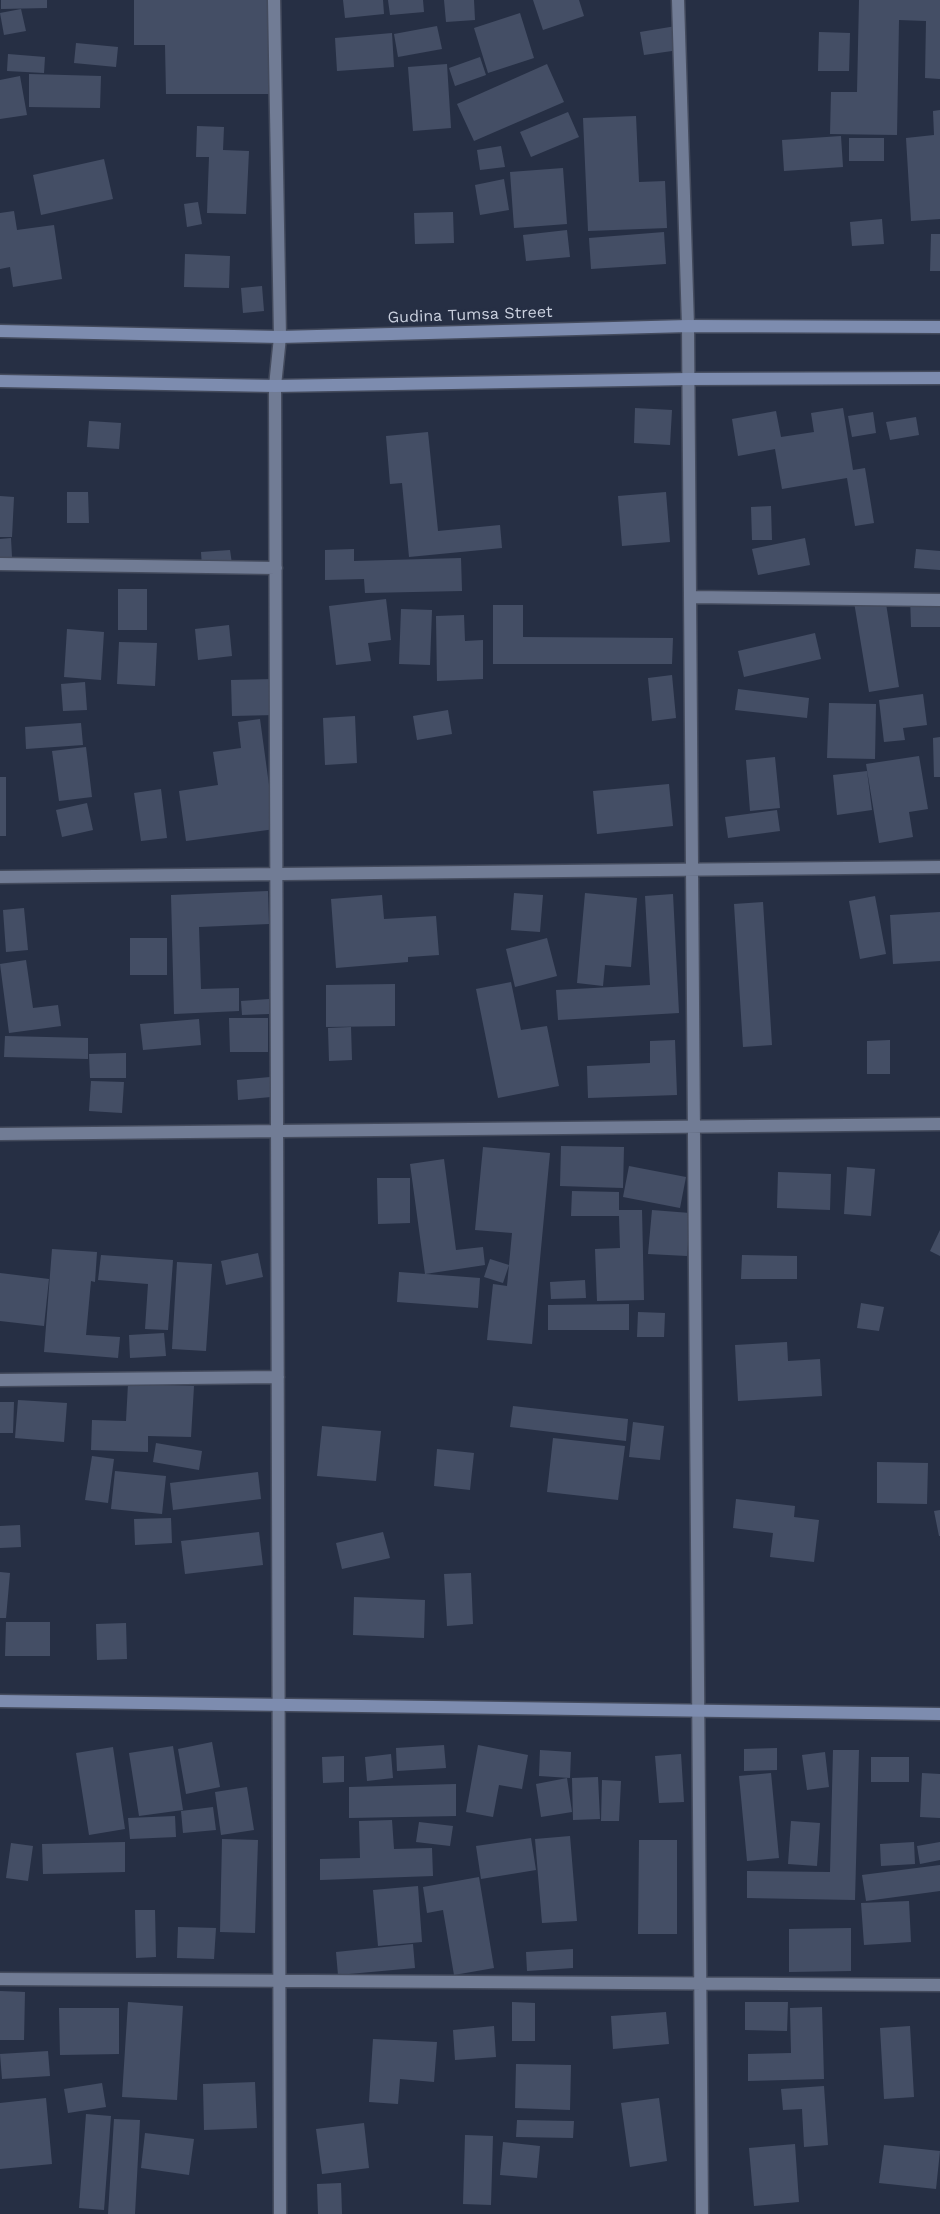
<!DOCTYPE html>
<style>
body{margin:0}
canvas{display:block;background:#262f44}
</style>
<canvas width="940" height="2214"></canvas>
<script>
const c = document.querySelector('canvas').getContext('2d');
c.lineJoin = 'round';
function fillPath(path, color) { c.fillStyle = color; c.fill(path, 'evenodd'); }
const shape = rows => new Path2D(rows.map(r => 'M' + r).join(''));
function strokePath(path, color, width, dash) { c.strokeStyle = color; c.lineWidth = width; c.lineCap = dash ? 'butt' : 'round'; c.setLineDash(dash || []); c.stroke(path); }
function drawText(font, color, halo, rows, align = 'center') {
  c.font = font + ' "Work Sans",sans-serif'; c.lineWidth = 6; c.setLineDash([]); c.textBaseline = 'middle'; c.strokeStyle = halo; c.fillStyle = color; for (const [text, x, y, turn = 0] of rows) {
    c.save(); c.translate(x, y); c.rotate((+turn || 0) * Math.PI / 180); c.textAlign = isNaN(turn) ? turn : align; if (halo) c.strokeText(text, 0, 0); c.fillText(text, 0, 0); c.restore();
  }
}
fillPath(shape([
 [1,0,47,0,47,8,1,9],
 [134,0,275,0,275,94,166,94,165,45,134,45],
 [343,0,383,0,384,14,345,18],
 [388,0,423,0,424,12,390,15],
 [444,0,474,0,475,20,446,22],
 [533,0,579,0,584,16,543,30],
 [859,0,940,0,940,79,925,78,926,21,899,20,897,135,830,134,831,92,857,92],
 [21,9,26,31,4,35,0,13],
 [520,13,534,58,488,73,474,28],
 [437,26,442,49,398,57,394,34],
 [676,26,679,50,644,55,640,32],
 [819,32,850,33,849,71,818,71],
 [392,33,394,67,337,71,335,38],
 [76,43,118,47,116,67,74,63],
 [8,54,45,57,44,73,7,71],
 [480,57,486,75,455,86,449,68],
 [447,64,451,128,413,131,408,67],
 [547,64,564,102,474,141,457,104],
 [29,74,101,76,100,108,29,107],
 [20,76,27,115,0,119,0,80],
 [940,110,940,219,911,221,906,138,934,135,933,111],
 [568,112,579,137,531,157,520,132],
 [636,116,639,182,665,181,667,228,588,231,583,118],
 [197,126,224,127,223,150,249,151,246,214,207,213,209,157,196,157],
 [841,136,843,167,784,171,782,140],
 [849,138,884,138,884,161,849,161],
 [501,146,505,167,480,170,477,150],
 [104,159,113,199,41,215,33,175],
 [563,168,567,224,514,228,510,172],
 [504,179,509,210,480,215,475,185],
 [198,202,202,224,187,227,184,204],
 [14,211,17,230,54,225,62,279,13,287,10,267,0,269,0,213],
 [453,212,454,243,415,244,414,213],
 [882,219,884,244,852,246,850,222],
 [567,230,570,257,526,261,523,235],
 [664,232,666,264,591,269,589,238],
 [931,234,940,234,940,271,930,271],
 [185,254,230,256,229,288,184,287],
 [262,286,264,311,243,313,241,288],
 [635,408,672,410,670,445,634,443],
 [843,408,853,470,865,468,874,523,855,526,847,478,782,489,775,449,738,456,732,419,776,411,781,437,814,432,811,413],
 [873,412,876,433,852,437,848,416],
 [916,417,919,435,890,440,886,422],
 [89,421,121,423,119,449,87,447],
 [428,432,438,531,500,525,502,548,409,557,402,483,390,484,386,436],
 [67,492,88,492,89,523,67,523],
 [666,492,670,542,622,546,618,496],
 [0,496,14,497,12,537,0,537],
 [771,506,772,540,752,540,751,507],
 [11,538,12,557,0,558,0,539],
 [805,538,810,565,758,575,752,549],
 [354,549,354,561,461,558,462,591,365,593,364,579,325,580,325,550],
 [916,549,940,551,940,570,914,568],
 [230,550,232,564,202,567,201,552],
 [118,589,147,589,147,630,118,630],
 [910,595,940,595,940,627,911,627],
 [885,597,899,687,869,692,854,602],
 [386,599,391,640,368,643,371,661,336,665,329,606],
 [493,605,523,605,523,637,673,638,672,664,493,664],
 [401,609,432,610,430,665,399,664],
 [464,615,465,641,483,640,483,679,437,681,436,616],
 [229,625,232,656,198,660,195,629],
 [67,629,104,632,101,680,64,677],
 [815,633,821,659,744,677,738,651],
 [119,642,157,643,155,686,117,684],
 [672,675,676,718,652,721,648,678],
 [274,679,275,715,232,716,231,680],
 [85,682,87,710,63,711,61,684],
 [738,689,809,698,807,718,735,710],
 [923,694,927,725,903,728,905,740,884,742,879,700],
 [829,703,876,704,875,759,827,758],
 [448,710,452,734,417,740,413,716],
 [355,716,357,763,325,765,323,718],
 [260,719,275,829,186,841,179,791,218,785,213,752,241,748,238,722],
 [81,723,83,745,26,749,25,727],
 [940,737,940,777,934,777,933,738],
 [86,747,92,797,59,801,52,751],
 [919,756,928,809,909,812,913,837,879,843,866,764],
 [775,757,780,808,750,811,746,760],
 [867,771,872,810,837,815,833,775],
 [0,777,6,777,6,836,0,836],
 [669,784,673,826,597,834,593,791],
 [161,789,167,838,141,841,134,793],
 [87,803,93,830,62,837,56,810],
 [777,810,780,831,728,838,725,817],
 [268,891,269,924,199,927,201,989,239,988,239,1011,174,1014,171,895],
 [514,893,543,895,540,932,511,930],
 [585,893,637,898,631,967,605,965,603,986,577,983],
 [673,894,679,1013,558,1020,556,990,650,985,645,896],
 [382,895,384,919,436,916,439,955,408,957,408,962,336,968,331,899],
 [875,896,886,954,860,959,849,901],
 [763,902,772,1045,743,1047,734,904],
 [24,908,28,950,6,952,3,910],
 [940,912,940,961,893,964,890,915],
 [130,938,167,938,167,975,130,975],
 [547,938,557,976,515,987,506,949],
 [26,960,33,1008,58,1005,61,1026,9,1033,0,964],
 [511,982,521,1030,547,1026,559,1086,498,1098,476,989],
 [395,984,395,1026,326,1027,326,985],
 [269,999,269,1014,242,1015,241,1001],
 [229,1018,268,1018,268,1052,230,1052],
 [199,1019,201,1045,143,1050,140,1024],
 [351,1027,352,1060,329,1061,328,1028],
 [5,1036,88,1038,88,1059,4,1057],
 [675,1040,677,1095,588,1098,587,1066,650,1063,650,1041],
 [890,1040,890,1074,867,1074,867,1041],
 [126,1053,126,1078,90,1078,89,1054],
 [270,1077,271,1097,238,1100,237,1080],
 [91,1081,124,1082,122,1113,89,1111],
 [561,1146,624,1147,623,1188,560,1186],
 [483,1147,550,1153,532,1344,487,1340,493,1284,507,1286,512,1233,475,1230],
 [444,1159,456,1250,483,1247,485,1265,425,1274,410,1164],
 [629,1166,686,1177,680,1208,623,1197],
 [847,1167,875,1169,871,1216,844,1214],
 [778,1172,831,1174,830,1210,777,1208],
 [377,1178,410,1178,410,1223,378,1224],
 [572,1191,619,1192,619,1210,642,1210,644,1300,597,1301,595,1249,620,1248,619,1216,571,1216],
 [652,1210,690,1213,687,1256,648,1254],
 [940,1230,940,1256,930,1251],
 [52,1249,97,1252,95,1282,91,1281,86,1335,120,1337,118,1358,44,1352],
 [258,1253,263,1277,226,1285,221,1261],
 [101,1255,173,1260,168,1330,145,1329,148,1284,98,1280],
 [742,1255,797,1256,797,1279,741,1279],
 [490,1259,509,1265,503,1283,484,1277],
 [177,1262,212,1264,206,1351,172,1349],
 [399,1272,480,1278,478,1308,397,1302],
 [0,1273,49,1279,44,1326,0,1321],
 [585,1280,586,1298,551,1299,550,1282],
 [861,1303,884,1307,879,1331,857,1328],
 [629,1304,629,1330,548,1330,548,1305],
 [638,1312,665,1313,664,1337,637,1337],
 [164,1333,166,1356,130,1358,129,1335],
 [787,1342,788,1361,820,1359,822,1396,738,1401,735,1345],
 [128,1384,194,1386,191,1437,148,1436,148,1452,91,1450,92,1420,126,1421],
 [18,1400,67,1403,64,1442,15,1438],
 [0,1402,14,1402,13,1433,0,1433],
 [513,1406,628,1419,626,1441,510,1427],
 [633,1422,664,1426,660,1460,629,1457],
 [322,1426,381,1431,376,1481,317,1476],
 [553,1438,625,1446,618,1500,547,1492],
 [156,1443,202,1451,199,1470,153,1462],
 [437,1449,474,1453,470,1490,434,1486],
 [92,1456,114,1459,108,1503,85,1500],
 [877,1462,928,1463,927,1504,877,1503],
 [115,1471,166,1476,162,1514,111,1509],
 [258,1472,261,1499,173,1510,170,1483],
 [736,1499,795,1506,794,1517,819,1520,814,1562,770,1557,773,1533,733,1528],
 [940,1510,940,1536,939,1536,934,1511],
 [171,1518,172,1543,135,1545,134,1519],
 [20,1525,21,1547,0,1548,0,1526],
 [259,1532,263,1565,185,1574,181,1541],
 [383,1532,390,1558,342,1569,336,1543],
 [0,1572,10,1573,6,1618,0,1618],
 [471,1573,473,1624,447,1626,444,1574],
 [354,1597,425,1600,424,1638,353,1635],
 [6,1622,50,1622,50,1656,5,1656],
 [126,1623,127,1659,97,1660,96,1624],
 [212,1742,220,1787,186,1794,178,1749],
 [444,1745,446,1768,397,1771,396,1748],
 [478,1745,528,1755,522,1789,499,1785,493,1817,466,1812],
 [173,1746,183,1810,139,1816,129,1753],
 [113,1747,125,1829,89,1835,76,1753],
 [777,1748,777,1770,744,1771,744,1749],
 [540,1750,571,1752,570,1778,539,1776],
 [833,1750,859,1750,855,1900,747,1898,747,1871,830,1872],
 [825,1752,829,1787,807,1790,802,1755],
 [391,1754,393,1778,367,1781,365,1757],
 [681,1754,684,1802,659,1803,655,1756],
 [344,1756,344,1782,323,1783,322,1757],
 [871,1757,909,1757,909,1782,871,1782],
 [771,1773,779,1858,747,1861,739,1776],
 [922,1773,940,1774,940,1818,920,1817],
 [598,1777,600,1819,573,1820,572,1778],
 [567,1778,572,1812,541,1817,536,1784],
 [602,1780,621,1781,619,1821,601,1821],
 [456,1784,456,1816,349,1818,349,1787],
 [247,1787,254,1830,221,1835,215,1792],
 [213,1807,216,1830,183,1833,181,1811],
 [175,1816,176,1837,130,1839,128,1818],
 [392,1820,394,1849,432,1848,433,1876,320,1880,320,1859,360,1858,359,1821],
 [791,1821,820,1823,817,1866,788,1864],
 [419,1822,453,1826,450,1846,416,1842],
 [570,1836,577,1921,542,1923,535,1839],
 [531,1838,536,1870,481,1879,476,1846],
 [222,1839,258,1840,255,1933,220,1932],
 [639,1840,677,1840,677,1934,638,1934],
 [125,1842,125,1872,43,1874,42,1844],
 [914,1842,915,1864,881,1866,880,1844],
 [940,1842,940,1860,920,1864,917,1846],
 [11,1843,33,1846,28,1881,6,1878],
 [940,1865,940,1891,866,1901,862,1875],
 [479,1877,494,1968,454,1975,443,1910,427,1913,423,1887],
 [418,1886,422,1942,378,1946,373,1890],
 [909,1901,911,1942,864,1945,861,1903],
 [135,1910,155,1910,156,1957,136,1958],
 [178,1927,216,1928,214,1959,177,1958],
 [851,1928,851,1971,789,1972,789,1929],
 [413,1944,415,1968,338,1975,336,1952],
 [573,1949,573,1968,527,1971,526,1952],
 [0,1991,25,1992,24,2040,0,2040],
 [128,2002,183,2006,177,2100,122,2097],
 [512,2002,535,2003,535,2041,512,2041],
 [745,2002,788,2002,787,2031,745,2030],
 [822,2007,824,2079,748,2081,748,2054,791,2053,790,2008],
 [59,2008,119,2008,119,2054,60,2055],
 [666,2012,669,2044,613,2049,611,2016],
 [494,2026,496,2057,455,2060,453,2030],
 [910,2026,914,2097,884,2099,880,2028],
 [373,2039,437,2042,434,2082,400,2079,398,2104,369,2102],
 [48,2051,50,2076,2,2079,0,2054],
 [516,2064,571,2065,570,2110,515,2108],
 [255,2082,257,2128,204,2130,203,2084],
 [102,2083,106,2107,68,2113,64,2089],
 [824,2086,828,2145,804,2147,802,2109,783,2110,781,2089],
 [46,2098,52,2164,0,2169,0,2103],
 [659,2098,667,2161,630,2167,621,2103],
 [86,2114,111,2116,104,2210,79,2208],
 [114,2119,140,2120,135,2214,108,2214],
 [517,2120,574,2121,573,2138,516,2137],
 [364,2123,369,2168,322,2174,316,2129],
 [145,2133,194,2139,189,2175,141,2168],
 [465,2135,493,2136,491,2205,463,2204],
 [503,2142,540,2146,537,2178,500,2175],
 [795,2144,799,2202,754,2206,749,2148],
 [884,2145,940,2151,936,2189,879,2183],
 [341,2183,342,2214,318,2214,317,2184]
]), '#444e65');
const street = shape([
 [274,0,280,337,275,386,280,2214],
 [678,0,688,326,702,2214],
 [0,564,276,568],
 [691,597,940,600],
 [0,877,940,867],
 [0,1134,940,1124],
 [0,1380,278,1377],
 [0,1979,940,1985]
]);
const secondary = shape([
 [0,331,280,337,688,326,940,327],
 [0,381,275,386,688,379,940,378],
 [0,1701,940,1714]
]);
strokePath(street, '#444b5d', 15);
strokePath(secondary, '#444b5d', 15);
strokePath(street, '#717c95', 12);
strokePath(secondary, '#7d8caf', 12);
drawText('16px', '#cbd1df', '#262f44', [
 ["Gudina Tumsa Street",470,315,-2]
]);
</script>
